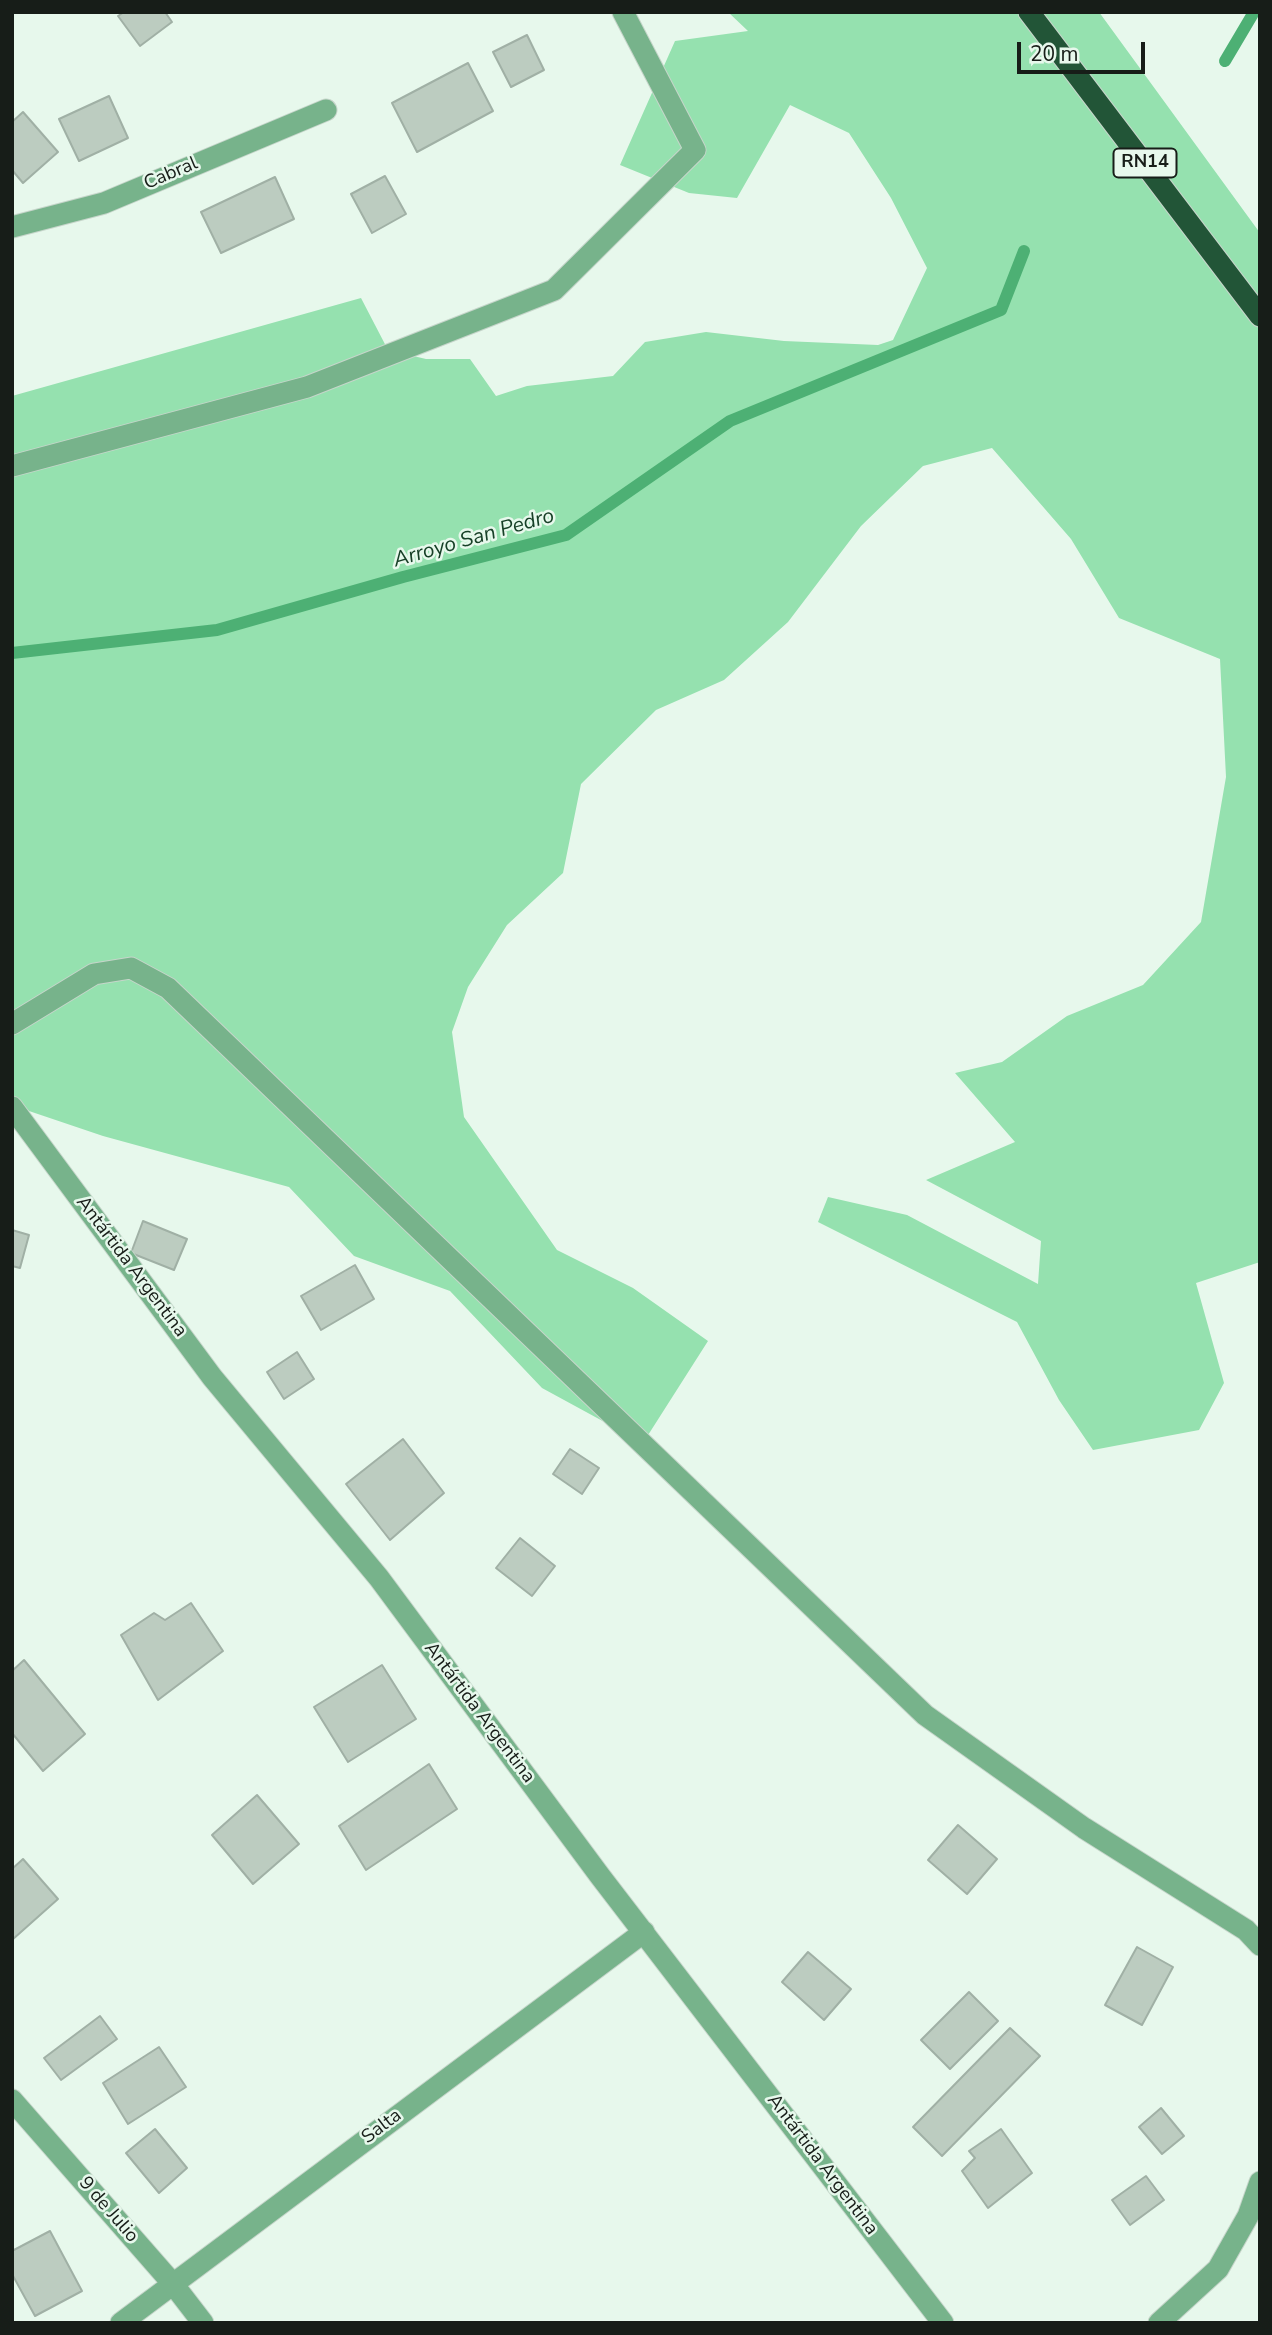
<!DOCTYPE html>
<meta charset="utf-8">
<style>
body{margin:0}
#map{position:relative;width:1272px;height:2335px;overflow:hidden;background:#e7f8ec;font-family:"Nunito Sans",sans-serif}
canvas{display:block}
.frame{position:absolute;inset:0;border:14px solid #171d18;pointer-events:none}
.scale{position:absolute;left:1017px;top:42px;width:128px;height:32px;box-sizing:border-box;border:4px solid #171d18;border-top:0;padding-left:9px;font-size:21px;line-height:24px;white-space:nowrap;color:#171d18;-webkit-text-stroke:5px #e7f8ec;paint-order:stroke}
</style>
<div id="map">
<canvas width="1272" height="2335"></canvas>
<div class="frame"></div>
<div class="scale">20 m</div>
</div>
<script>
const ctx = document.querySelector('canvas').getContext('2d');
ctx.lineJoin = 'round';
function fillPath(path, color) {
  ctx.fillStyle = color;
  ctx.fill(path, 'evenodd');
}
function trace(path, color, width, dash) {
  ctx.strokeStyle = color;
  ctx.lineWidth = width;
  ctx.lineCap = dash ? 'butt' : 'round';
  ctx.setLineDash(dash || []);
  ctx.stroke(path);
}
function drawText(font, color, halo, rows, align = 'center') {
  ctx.font = font + ' "Nunito Sans",sans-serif';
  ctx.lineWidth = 5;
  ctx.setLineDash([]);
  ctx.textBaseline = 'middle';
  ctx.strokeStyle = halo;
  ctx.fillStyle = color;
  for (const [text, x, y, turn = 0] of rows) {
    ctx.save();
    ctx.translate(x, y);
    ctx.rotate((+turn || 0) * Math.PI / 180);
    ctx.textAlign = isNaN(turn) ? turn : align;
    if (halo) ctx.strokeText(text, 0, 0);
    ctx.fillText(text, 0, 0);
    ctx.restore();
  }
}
fillPath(new Path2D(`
 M 728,12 L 1099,12 L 1260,233 L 1260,1262 L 1196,1283 L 1224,1383 L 1199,1430 L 1093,1450 L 1059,1400 L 1017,1322 L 818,1222 L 828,1197 L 907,1215 L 1038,1284 L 1041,1241 L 926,1180 L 1015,1142 L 955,1073 L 1002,1062 L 1067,1016 L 1143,985 L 1201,922 L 1226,777 L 1220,659 L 1119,618 L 1071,539 L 992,448 L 923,466 L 861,526 L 788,622 L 724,680 L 656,710 L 581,784 L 563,873 L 507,925 L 468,987 L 452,1032 L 464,1117 L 557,1250 L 633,1288 L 708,1341 L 643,1443 L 542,1388 L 450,1291 L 354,1256 L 289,1187 L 103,1136 L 29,1111 L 12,1094 L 12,396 L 361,298 L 388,350 L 426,359 L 470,359 L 496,396 L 527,386 L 613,376 L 645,342 L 706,332 L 784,341 L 878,345 L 893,340 L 927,268 L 891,198 L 849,133 L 790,105 L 737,198 L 689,193 L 620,165 L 675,41 L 748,31 Z`), '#95e1af');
trace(new Path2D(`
 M 1225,61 L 1254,12
 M 12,653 L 217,630 L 403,577 L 566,535 L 730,421 L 1001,310 L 1024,251`), '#4db074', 12);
const building = new Path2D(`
 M 124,12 L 165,12 L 172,22 L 140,46 L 118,16 Z
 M 527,35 L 544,70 L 511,87 L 493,52 Z
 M 468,63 L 493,111 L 417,152 L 392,103 Z
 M 109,96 L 128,138 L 79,161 L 59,119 Z
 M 23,112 L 58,152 L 23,183 L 12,170 L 12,122 Z
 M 385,176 L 406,214 L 372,233 L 351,194 Z
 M 275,177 L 294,219 L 221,253 L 201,212 Z
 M 143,1221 L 187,1239 L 174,1270 L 131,1253 Z
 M 12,1230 L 29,1235 L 20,1268 L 12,1266 Z
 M 355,1265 L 374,1299 L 321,1330 L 301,1296 Z
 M 297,1352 L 314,1379 L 284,1399 L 267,1372 Z
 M 403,1439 L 444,1493 L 390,1540 L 346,1484 Z
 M 570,1449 L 599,1468 L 582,1494 L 553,1474 Z
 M 520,1538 L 555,1566 L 532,1596 L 496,1568 Z
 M 191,1603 L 223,1651 L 158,1700 L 121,1635 L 154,1613 L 165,1620 Z
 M 24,1660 L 85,1734 L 43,1771 L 12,1733 L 12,1671 Z
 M 382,1665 L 416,1719 L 348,1762 L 314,1707 Z
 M 429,1764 L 457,1809 L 366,1870 L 339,1826 Z
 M 257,1795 L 299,1844 L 253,1884 L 212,1835 Z
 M 958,1825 L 997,1859 L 967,1894 L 928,1860 Z
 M 23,1859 L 58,1899 L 12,1940 L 12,1869 Z
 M 1137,1947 L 1173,1967 L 1142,2025 L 1105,2005 Z
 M 808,1952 L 851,1989 L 824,2020 L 782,1982 Z
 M 969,1992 L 998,2021 L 950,2069 L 921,2040 Z
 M 100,2016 L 117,2039 L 61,2080 L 44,2058 Z
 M 1010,2028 L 1040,2056 L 942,2156 L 913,2127 Z
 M 159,2047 L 186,2087 L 128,2124 L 103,2083 Z
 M 1161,2108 L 1184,2136 L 1162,2154 L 1139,2127 Z
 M 155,2129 L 187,2168 L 159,2193 L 126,2153 Z
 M 1001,2129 L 1032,2173 L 988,2208 L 962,2171 L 975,2158 L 969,2151 Z
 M 1146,2176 L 1164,2200 L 1130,2225 L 1112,2200 Z
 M 50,2231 L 82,2291 L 35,2316 L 12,2274 L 12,2251 Z`);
fillPath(building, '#bcccc0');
trace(building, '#a0b0a5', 2);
const street = new Path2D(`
 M 12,227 L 104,203 L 326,110
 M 12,466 L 307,387 L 554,290 L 695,150 L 623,12
 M 12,1024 L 94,974 L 131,968 L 168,988 L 925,1715 L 1084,1828 L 1246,1930 L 1260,1945
 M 12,1107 L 212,1377 L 379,1578 L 600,1876 L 943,2323
 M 12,2100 L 173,2284 L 203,2323
 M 121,2323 L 644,1932
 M 1159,2323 L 1218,2269 L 1248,2216 L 1260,2182`);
const highway = new Path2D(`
 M 1029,12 L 1260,316`);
trace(street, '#c6d5ca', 23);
trace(highway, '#c6d5ca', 23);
trace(street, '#77b38b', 21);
trace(highway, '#225537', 21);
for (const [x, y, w] of [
 [1145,163,63]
]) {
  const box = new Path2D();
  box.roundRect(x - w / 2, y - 14.5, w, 29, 5);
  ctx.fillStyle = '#e7f8ec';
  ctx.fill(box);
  trace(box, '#171d18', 2);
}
drawText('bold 18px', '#171d18', null, [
 ["RN14",1145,163]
]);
drawText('19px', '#171d18', '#e7f8ec', [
 ["Cabral",171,174,-23],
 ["Antártida Argentina",131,1267,53],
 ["Antártida Argentina",479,1713,53],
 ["Salta",382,2127,-37],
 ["Antártida Argentina",822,2165,53],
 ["9 de Julio",108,2210,49]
]);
drawText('italic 21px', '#174027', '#e7f8ec', [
 ["Arroyo San Pedro",474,539,-16]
]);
</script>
